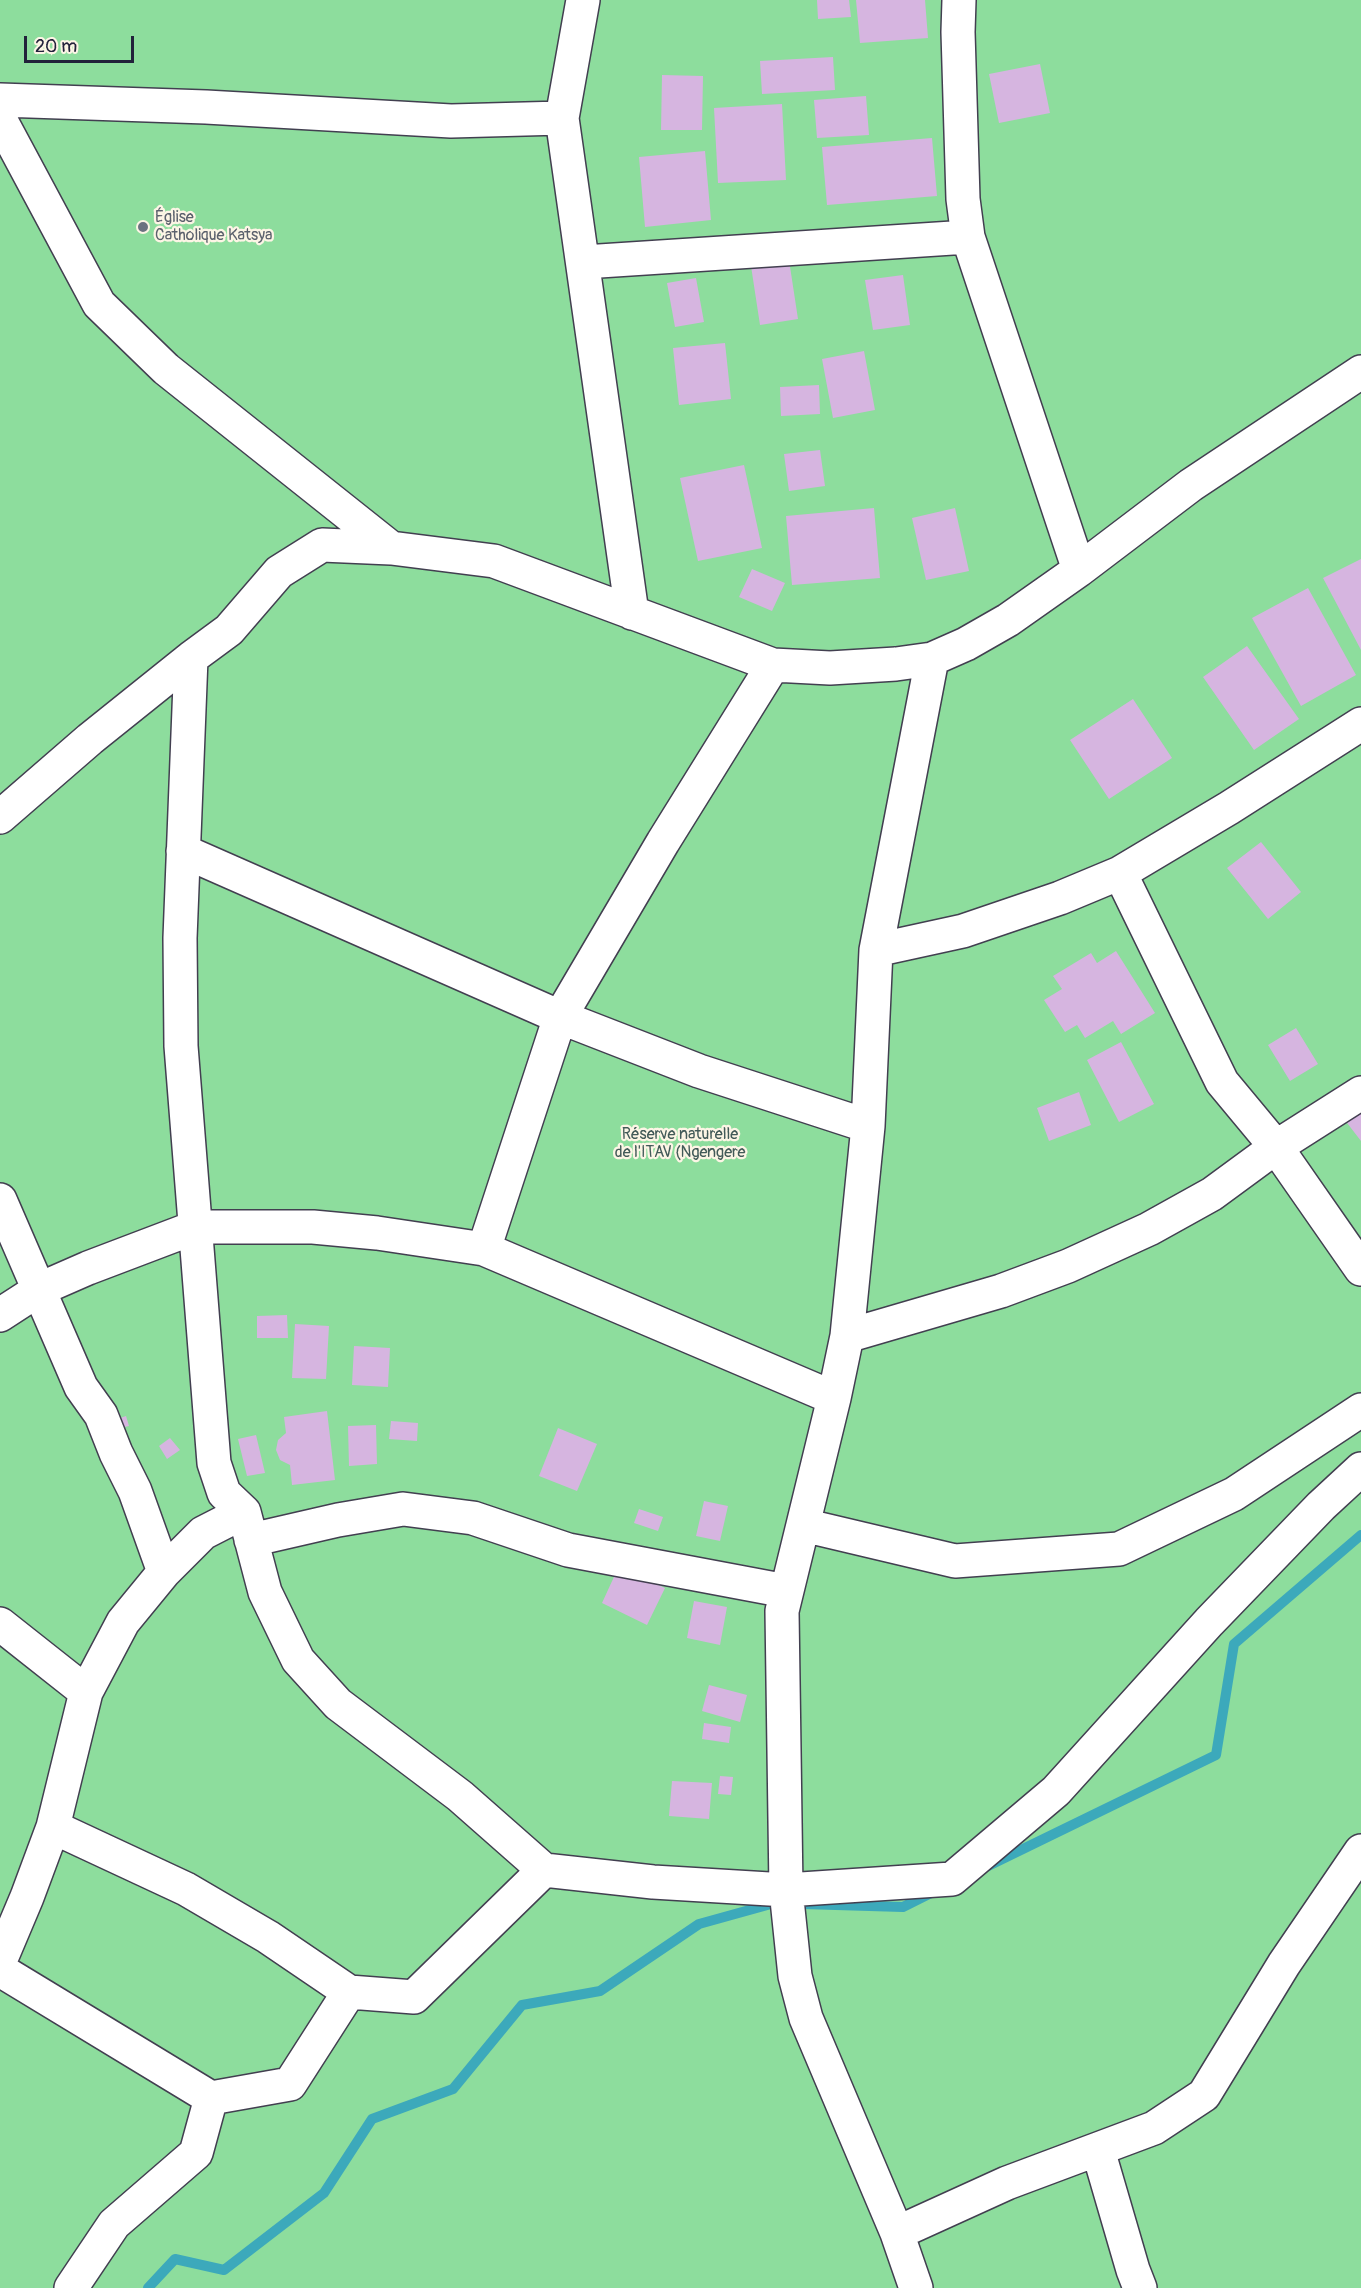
<!DOCTYPE html>
<meta charset="utf-8">
<style>
body{margin:0}
#map{position:relative;width:1361px;height:2288px;overflow:hidden;background:#f6e4c9;font-family:Pangolin,sans-serif}
canvas{display:block}
.scale{position:absolute;left:24px;top:36px;width:110px;height:27px;box-sizing:border-box;border:3px solid #22223b;border-top:0;padding-left:8px;font-size:18px;line-height:21px;white-space:nowrap;color:#22223b;-webkit-text-stroke:4px #fcf5e5;paint-order:stroke}
</style>
<div id="map">
<canvas width="1361" height="2288"></canvas>
<div class="scale">20 m</div>
</div>
<script>
const ctx = document.querySelector('canvas').getContext('2d');
ctx.lineJoin = 'round';
function fillPath(path, color) {
  ctx.fillStyle = color;
  ctx.fill(path, 'evenodd');
}
function trace(path, color, width, dash) {
  ctx.strokeStyle = color;
  ctx.lineWidth = width;
  ctx.lineCap = dash ? 'butt' : 'round';
  ctx.setLineDash(dash || []);
  ctx.stroke(path);
}
function drawText(font, color, halo, rows, align = 'center') {
  ctx.font = font + ' Pangolin,sans-serif';
  ctx.lineWidth = 4.5;
  ctx.setLineDash([]);
  ctx.textBaseline = 'middle';
  ctx.strokeStyle = halo;
  ctx.fillStyle = color;
  for (const [text, x, y, turn = 0] of rows) {
    ctx.save();
    ctx.translate(x, y);
    ctx.rotate((+turn || 0) * Math.PI / 180);
    ctx.textAlign = isNaN(turn) ? turn : align;
    if (halo) ctx.strokeText(text, 0, 0);
    ctx.fillText(text, 0, 0);
    ctx.restore();
  }
}
fillPath(new Path2D(`
 M 0,0 L 1361,0 L 1361,2288 L 0,2288 Z`), '#8ddd9d');
trace(new Path2D(`
 M 988,1866 L 1216,1755 L 1234,1644 L 1361,1535
 M 802,1904 L 903,1907 L 933,1892
 M 148,2288 L 175,2259 L 224,2270 L 324,2193 L 372,2119 L 453,2089 L 522,2005 L 600,1991 L 699,1924 L 771,1904 L 781,1904`), '#3ca9bb', 10);
fillPath(new Path2D(`
 M 817,0 L 849,0 L 851,17 L 818,19 Z
 M 856,0 L 925,0 L 928,38 L 860,43 Z
 M 833,57 L 835,90 L 762,94 L 760,61 Z
 M 1040,64 L 1050,113 L 999,123 L 989,74 Z
 M 662,75 L 703,76 L 702,130 L 661,130 Z
 M 866,96 L 869,135 L 817,138 L 814,100 Z
 M 782,104 L 786,180 L 718,183 L 714,108 Z
 M 932,138 L 937,196 L 827,205 L 822,147 Z
 M 705,151 L 711,220 L 645,227 L 639,157 Z
 M 789,260 L 798,319 L 760,325 L 751,266 Z
 M 903,275 L 910,325 L 873,330 L 865,280 Z
 M 696,278 L 704,322 L 675,327 L 667,283 Z
 M 725,343 L 731,399 L 679,405 L 673,348 Z
 M 864,351 L 875,410 L 833,418 L 822,359 Z
 M 819,385 L 820,414 L 781,416 L 780,387 Z
 M 820,450 L 825,486 L 789,491 L 784,454 Z
 M 744,465 L 762,548 L 698,561 L 680,478 Z
 M 874,508 L 880,578 L 792,585 L 786,516 Z
 M 955,508 L 969,571 L 926,580 L 912,518 Z
 M 1361,559 L 1361,650 L 1323,578 Z
 M 752,569 L 785,583 L 772,611 L 739,597 Z
 M 1308,588 L 1356,675 L 1301,706 L 1252,618 Z
 M 1247,646 L 1299,719 L 1254,750 L 1203,677 Z
 M 1133,699 L 1172,758 L 1109,799 L 1070,740 Z
 M 1261,842 L 1301,892 L 1268,919 L 1227,868 Z
 M 1116,951 L 1155,1013 L 1121,1034 L 1113,1021 L 1085,1038 L 1077,1025 L 1065,1032 L 1044,1000 L 1062,989 L 1053,976 L 1091,953 L 1097,963 Z
 M 1296,1028 L 1318,1064 L 1290,1081 L 1268,1045 Z
 M 1121,1042 L 1154,1104 L 1119,1122 L 1087,1060 Z
 M 1079,1092 L 1091,1125 L 1049,1141 L 1037,1108 Z
 M 1361,1107 L 1361,1141 L 1344,1119 Z
 M 287,1315 L 288,1338 L 257,1338 L 257,1316 Z
 M 295,1324 L 329,1326 L 326,1379 L 292,1378 Z
 M 354,1346 L 390,1348 L 388,1387 L 352,1385 Z
 M 327,1411 L 335,1480 L 292,1485 L 290,1465 L 280,1460 L 276,1450 L 278,1440 L 286,1433 L 284,1417 Z
 M 126,1416 L 129,1426 L 120,1428 L 117,1419 Z
 M 391,1421 L 418,1423 L 417,1441 L 389,1439 Z
 M 376,1425 L 377,1464 L 349,1466 L 348,1426 Z
 M 558,1428 L 597,1444 L 577,1491 L 539,1476 Z
 M 256,1435 L 265,1473 L 247,1476 L 238,1439 Z
 M 170,1438 L 180,1450 L 167,1459 L 159,1446 Z
 M 704,1501 L 728,1506 L 720,1541 L 696,1536 Z
 M 639,1509 L 663,1517 L 658,1531 L 634,1523 Z
 M 619,1566 L 665,1588 L 647,1625 L 602,1603 Z
 M 694,1601 L 727,1607 L 720,1645 L 687,1638 Z
 M 709,1685 L 747,1695 L 740,1722 L 702,1711 Z
 M 704,1723 L 731,1727 L 729,1743 L 702,1739 Z
 M 720,1776 L 733,1777 L 731,1795 L 718,1794 Z
 M 672,1781 L 712,1783 L 709,1819 L 669,1816 Z`), '#d6b5e0');
const minor = new Path2D(`
 M 959,0 L 958,32 L 963,199 L 968,237 L 1079,570
 M 0,100 L 206,107 L 451,121 L 562,118 L 632,613
 M 562,118 L 583,0
 M 0,119 L 99,304 L 166,369 L 391,548
 M 584,262 L 968,237
 M 191,658 L 180,938 L 181,1046 L 214,1463 L 224,1493 L 244,1512 L 265,1592 L 298,1660 L 338,1704 L 460,1796 L 544,1870 L 653,1882 L 786,1890 L 952,1879 L 1056,1791 L 1209,1622 L 1321,1506 L 1361,1469
 M 0,817 L 90,739 L 191,658 L 229,630 L 279,572 L 322,545 L 391,548 L 494,561 L 773,665 L 830,668 L 896,664 L 932,659 L 966,644 L 1008,620 L 1079,570 L 1191,485 L 1361,372
 M 183,851 L 560,1017 L 699,1071 L 868,1126
 M 1120,873 L 1222,1082 L 1276,1147 L 1361,1269
 M 876,950 L 963,931 L 1060,898 L 1120,873 L 1229,808 L 1361,724
 M 0,1200 L 81,1387 L 101,1415 L 116,1453 L 135,1491 L 164,1572
 M 484,1249 L 560,1017 L 663,842 L 773,665
 M 0,1315 L 40,1289 L 88,1268 L 196,1227 L 313,1227 L 377,1233 L 484,1249 L 834,1398
 M 847,1336 L 1001,1291 L 1068,1266 L 1149,1229 L 1212,1194 L 1276,1147 L 1361,1093
 M 803,1525 L 955,1561 L 1119,1549 L 1234,1494 L 1361,1410
 M 251,1540 L 338,1520 L 403,1509 L 473,1518 L 568,1550 L 786,1591
 M 0,1624 L 86,1692
 M 53,1827 L 186,1889 L 268,1937 L 349,1992 L 414,1997 L 544,1870
 M 0,1961 L 27,1897 L 53,1827 L 86,1692 L 123,1622 L 164,1572 L 203,1533 L 244,1512
 M 0,1970 L 211,2098 L 290,2084 L 349,1992
 M 1098,2150 L 1133,2270 L 1140,2288
 M 897,2233 L 1007,2183 L 1154,2128 L 1204,2095 L 1284,1964 L 1361,1851
 M 71,2288 L 114,2224 L 196,2153 L 211,2098
 M 916,2288 L 897,2233 L 806,2018 L 795,1976 L 786,1890 L 782,1611 L 834,1398 L 847,1336 L 868,1126 L 876,950 L 932,659`);
trace(minor, '#423f50', 36);
trace(minor, '#fff', 33);
for (const [x, y, r, color] of [
 [143,227,6,"#6b7280"]
]) {
  const dot = new Path2D();
  dot.arc(x, y, r, 0, 2 * Math.PI);
  ctx.fillStyle = color;
  ctx.fill(dot);
  trace(dot, '#fcf5e5', 2);
}
drawText('16px', '#5b616d', '#fcf5e5', [
 ["Église",155,218],
 ["Catholique Katsya",155,236]
], 'left');
drawText('16px', '#425a58', '#fcf5e5', [
 ["Réserve naturelle",680,1135],
 ["de l'ITAV (Ngengere",680,1153]
]);
</script>
